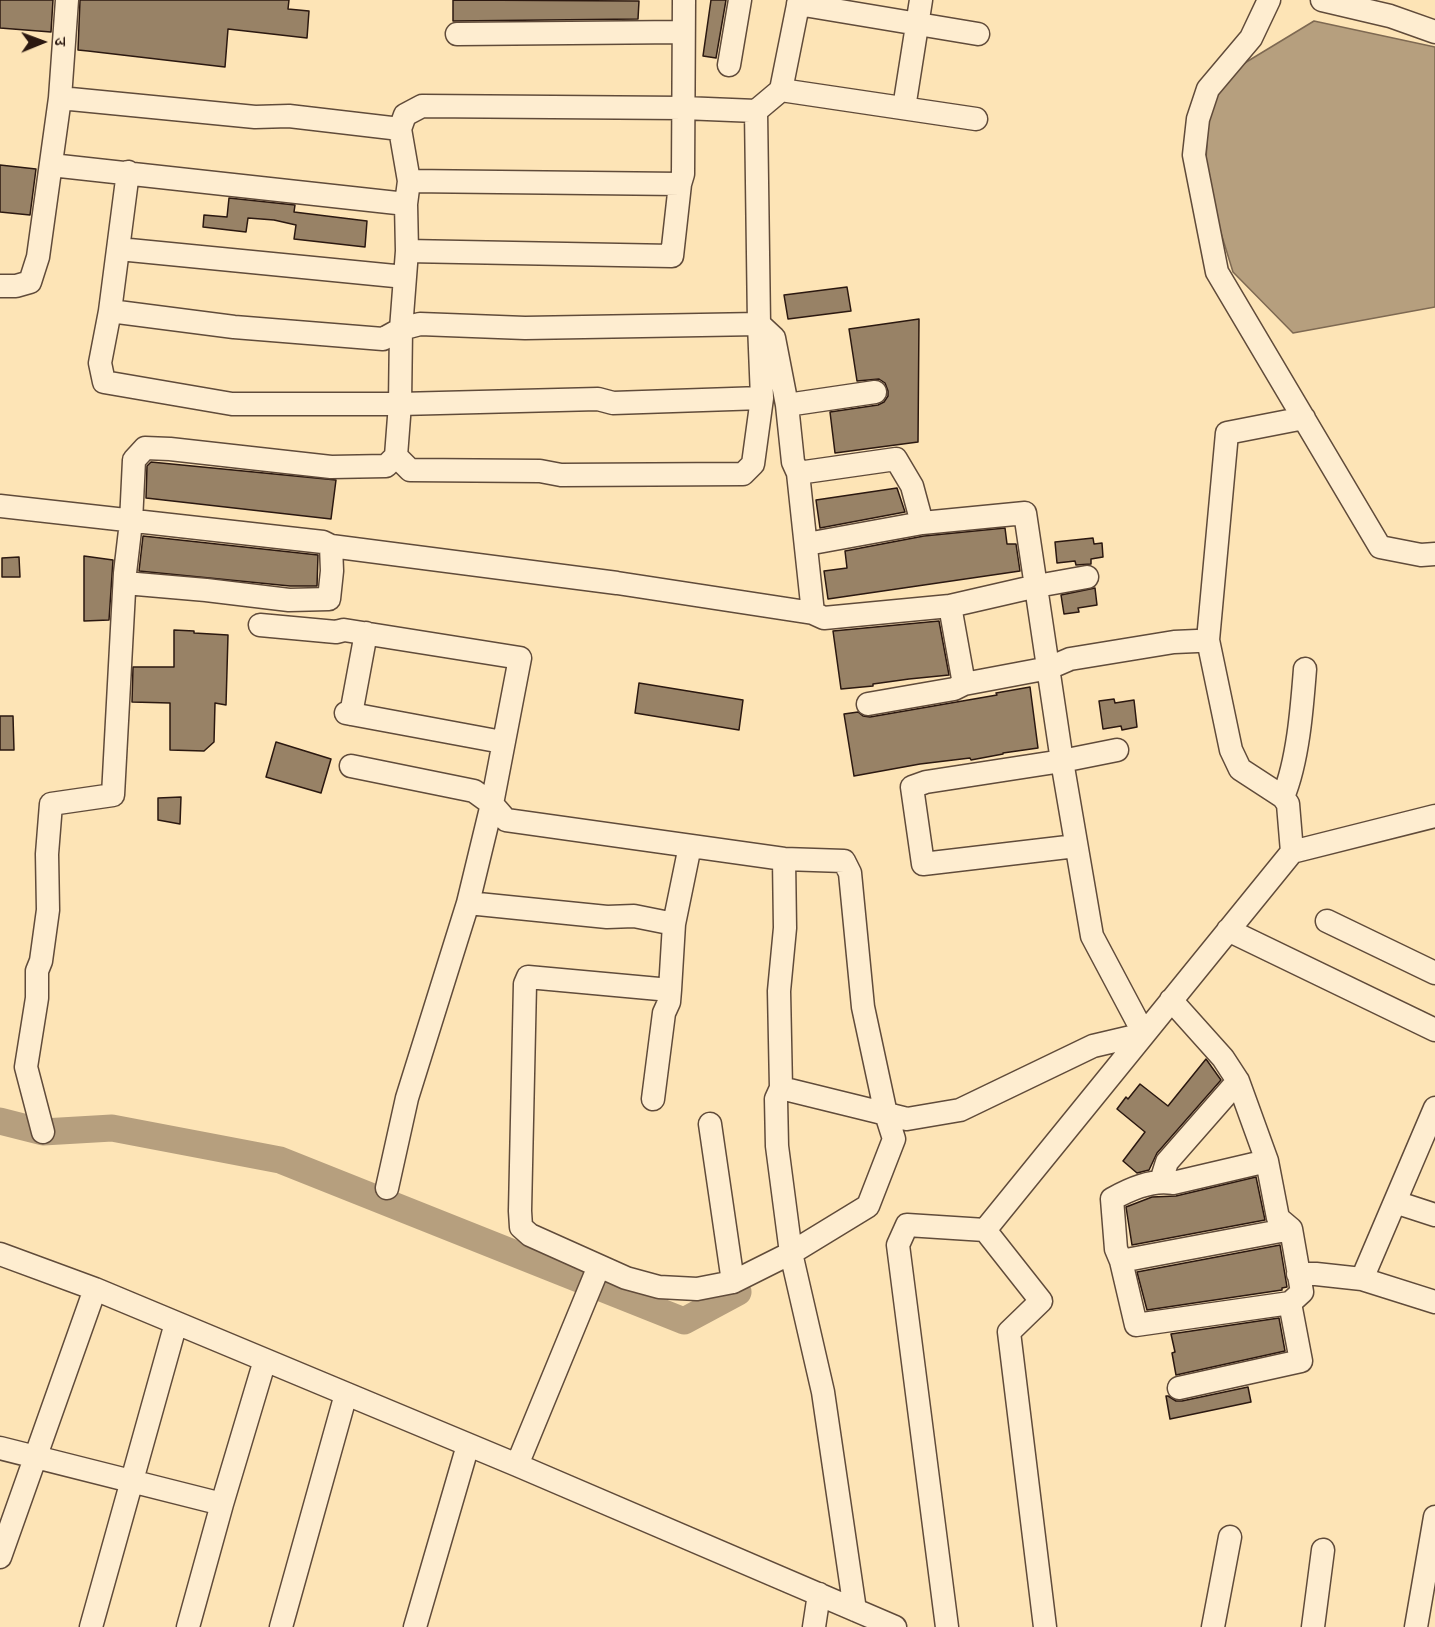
<!DOCTYPE html>
<meta charset="utf-8">
<style>
body{margin:0}
#map{position:relative;width:1435px;height:1627px;overflow:hidden;background:#fde4b6;font-family:"EB Garamond","Noto Serif Devanagari",serif}
canvas{display:block}
.north{position:absolute;left:12px;top:12px;width:60px;height:60px;-webkit-text-stroke:4px #feedd0;paint-order:stroke;rotate:89deg;font-size:16px;font-weight:700;line-height:24px;text-align:center;color:#2b1810}
.north::after{content:'';display:block;margin:auto;width:21px;height:27px;background:#2b1810;clip-path:polygon(50% 0,100% 100%,50% 72%,0 100%)}
</style>
<div id="map">
<canvas width="1435" height="1627"></canvas>
<div class="north">उ</div>
</div>
<script>
const ctx = document.querySelector('canvas').getContext('2d');
ctx.lineJoin = 'round';
function fillPath(path, color) {
  ctx.fillStyle = color;
  ctx.fill(path, 'evenodd');
}
function trace(path, color, width, dash) {
  ctx.strokeStyle = color;
  ctx.lineWidth = width;
  ctx.lineCap = dash ? 'butt' : 'round';
  ctx.setLineDash(dash || []);
  ctx.stroke(path);
}
const water = new Path2D(`
 M 1314,21 L 1435,47 L 1435,307 L 1293,333 L 1233,272 L 1205,181 L 1210,84 Z`);
fillPath(water, '#b69f7e');
trace(water, '#7e6952', 1.5);
trace(new Path2D(`
 M 0,1121 L 43,1132 L 112,1128 L 280,1160 L 684,1321 L 738,1292`), '#b69f7e', 27);
const building = new Path2D(`
 M 0,0 L 53,0 L 51,32 L 0,28 Z
 M 80,0 L 289,0 L 288,9 L 309,11 L 307,38 L 228,29 L 225,67 L 88,51 L 78,50 Z
 M 453,0 L 639,1 L 638,19 L 453,21 Z
 M 711,0 L 726,0 L 716,58 L 703,56 Z
 M 0,165 L 36,169 L 30,215 L 0,212 Z
 M 229,198 L 295,205 L 294,212 L 367,221 L 365,247 L 294,239 L 296,225 L 274,220 L 248,218 L 246,232 L 203,227 L 204,215 L 227,217 Z
 M 847,287 L 851,311 L 788,319 L 784,295 Z
 M 919,319 L 918,442 L 835,453 L 830,412 L 878,405 L 884,402 L 888,396 L 888,391 L 885,383 L 879,379 L 857,381 L 849,329 Z
 M 151,462 L 336,480 L 331,519 L 146,498 L 147,466 Z
 M 897,488 L 905,512 L 820,528 L 816,500 Z
 M 1005,528 L 1007,544 L 1016,544 L 1020,571 L 828,599 L 824,571 L 847,568 L 845,551 L 924,536 Z
 M 143,536 L 318,555 L 317,586 L 290,586 L 139,571 Z
 M 1093,538 L 1094,544 L 1102,543 L 1103,557 L 1091,559 L 1091,564 L 1076,565 L 1075,561 L 1057,563 L 1055,542 Z
 M 84,556 L 113,560 L 109,620 L 84,621 Z
 M 19,557 L 20,577 L 2,577 L 2,558 Z
 M 1095,588 L 1097,605 L 1078,608 L 1079,612 L 1064,614 L 1061,595 Z
 M 939,621 L 949,675 L 909,679 L 873,684 L 873,686 L 841,689 L 833,631 Z
 M 174,630 L 194,631 L 194,633 L 228,635 L 226,705 L 215,703 L 214,742 L 204,751 L 170,750 L 170,703 L 132,702 L 133,667 L 174,667 Z
 M 639,683 L 743,700 L 739,730 L 635,713 Z
 M 1030,687 L 1038,748 L 1003,753 L 1003,754 L 971,760 L 970,758 L 920,764 L 854,776 L 844,714 L 858,712 L 863,716 L 870,717 L 997,695 L 996,693 Z
 M 1114,699 L 1115,703 L 1134,700 L 1137,727 L 1122,730 L 1121,726 L 1103,729 L 1099,701 Z
 M 0,716 L 13,716 L 14,750 L 0,750 Z
 M 276,742 L 331,759 L 321,793 L 266,777 Z
 M 181,797 L 180,824 L 158,820 L 158,798 Z
 M 1206,1059 L 1221,1080 L 1157,1153 L 1149,1170 L 1137,1173 L 1123,1161 L 1145,1132 L 1117,1109 L 1126,1097 L 1128,1099 L 1140,1084 L 1168,1106 Z
 M 1256,1177 L 1265,1220 L 1132,1245 L 1126,1207 L 1152,1197 L 1176,1196 Z
 M 1280,1245 L 1287,1287 L 1282,1288 L 1282,1290 L 1147,1310 L 1137,1272 Z
 M 1279,1318 L 1285,1351 L 1176,1375 L 1172,1353 L 1175,1352 L 1171,1334 Z
 M 1248,1387 L 1251,1402 L 1170,1419 L 1166,1396 L 1168,1396 L 1176,1401 L 1182,1401 Z`);
fillPath(building, '#988266');
trace(building, '#2b1810', 1.5);
const minor = new Path2D(`
 M 1269,0 L 1251,38 L 1208,89 L 1198,119 L 1194,155 L 1217,272 L 1380,547 L 1421,555 L 1435,554
 M 1322,0 L 1390,16 L 1435,32
 M 798,4 L 978,34
 M 457,34 L 683,32
 M 729,65 L 740,0
 M 781,90 L 976,119
 M 60,98 L 255,117 L 289,116 L 400,129
 M 904,108 L 921,0
 M 756,111 L 781,90 L 799,0
 M 51,165 L 406,204
 M 409,181 L 680,184
 M 119,249 L 405,277
 M 407,251 L 672,256 L 680,184 L 683,174 L 684,0
 M 0,286 L 16,286 L 30,282 L 38,257 L 60,98 L 67,0
 M 110,311 L 234,327 L 383,339 L 401,329 L 420,324 L 525,328 L 759,324 L 774,338 L 787,405 L 793,462 L 798,473 L 813,613
 M 787,405 L 875,392
 M 396,456 L 410,470 L 540,471 L 561,475 L 743,474 L 753,464 L 762,398
 M 798,473 L 896,459 L 912,486 L 922,523
 M 0,506 L 323,542 L 331,546 L 617,583 L 813,613 L 824,618 L 950,606 L 1037,586 L 1087,577
 M 125,583 L 206,590 L 289,600 L 329,599 L 332,571 L 331,546
 M 950,606 L 964,684
 M 260,625 L 336,632 L 344,630 L 520,658 L 492,804 L 468,903 L 407,1098 L 387,1188
 M 868,704 L 954,689 L 964,684 L 1049,668 L 1070,659 L 1174,642 L 1197,641
 M 346,713 L 502,742
 M 351,714 L 366,633
 M 351,766 L 474,791 L 492,804 L 506,820 L 784,859 L 844,861 L 850,873 L 863,1007 L 886,1114 L 894,1139 L 868,1206 L 791,1253 L 733,1282 L 697,1289 L 659,1287 L 626,1278 L 530,1235 L 521,1227 L 520,1211 L 525,984 L 528,977 L 670,990 L 669,1002 L 664,1013 L 653,1099
 M 1283,797 C 1298,761 1302,708 1305,669
 M 1076,846 L 923,864 L 912,787 L 926,782 L 1062,761 L 1117,750
 M 1292,852 L 1288,804 L 1283,797 L 1240,769 L 1231,750 L 1208,640 L 1227,433 L 1304,418
 M 784,859 L 785,928 L 779,991 L 781,1088 L 776,1099 L 777,1146 L 791,1253 L 823,1392 L 855,1610
 M 468,903 L 607,917 L 634,916 L 674,924
 M 1327,921 L 1435,973
 M 1228,930 L 1435,1030
 M 670,990 L 674,924 L 690,846
 M 1171,1000 L 1223,1058 L 1238,1081 L 1267,1161 L 1278,1218 L 1291,1229 L 1302,1292 L 1290,1303 L 1301,1361 L 1179,1388
 M 781,1088 L 907,1119 L 960,1110 L 1093,1046 L 1144,1034 L 1092,936 L 1062,761 L 1025,513 L 922,523 L 807,544
 M 1435,1108 L 1362,1279 L 1435,1302
 M 710,1124 L 733,1282
 M 43,1132 L 26,1067 L 37,998 L 37,971 L 41,961 L 48,910 L 47,854 L 51,804 L 113,795 L 125,573 L 131,522 L 134,460 L 145,448 L 170,449 L 331,467 L 386,466 L 396,456 L 400,404 L 401,329 L 407,251 L 406,204 L 409,181 L 400,129 L 405,115 L 422,106 L 683,108 L 756,111 L 759,324 L 762,398 L 613,403 L 598,399 L 400,404 L 232,404 L 104,382 L 100,363 L 110,311 L 128,172
 M 1267,1161 L 1173,1183 C 1152,1179 1130,1189 1112,1199 L 1116,1249 L 1121,1261 L 1136,1325 L 1290,1303
 M 1161,1181 L 1167,1162 L 1238,1081
 M 1395,1202 L 1435,1215
 M 0,1254 L 95,1289 L 517,1465 L 895,1627
 M 1121,1261 L 1291,1229
 M 1298,1274 L 1316,1274 L 1362,1279
 M 0,1448 L 222,1504
 M 517,1465 L 599,1266
 M 0,1557 L 95,1289
 M 91,1627 L 176,1323
 M 188,1627 L 222,1504 L 265,1360
 M 281,1627 L 346,1394
 M 415,1627 L 468,1445
 M 814,1627 L 819,1594
 M 947,1627 L 898,1245 L 907,1225 L 985,1230
 M 1045,1627 L 1009,1332 L 1041,1301 L 985,1230 L 1292,852 L 1435,816
 M 1213,1627 L 1230,1537
 M 1313,1627 L 1323,1550
 M 1416,1627 L 1435,1517`);
trace(minor, '#604b3a', 25);
trace(minor, '#feedd0', 22);
</script>
